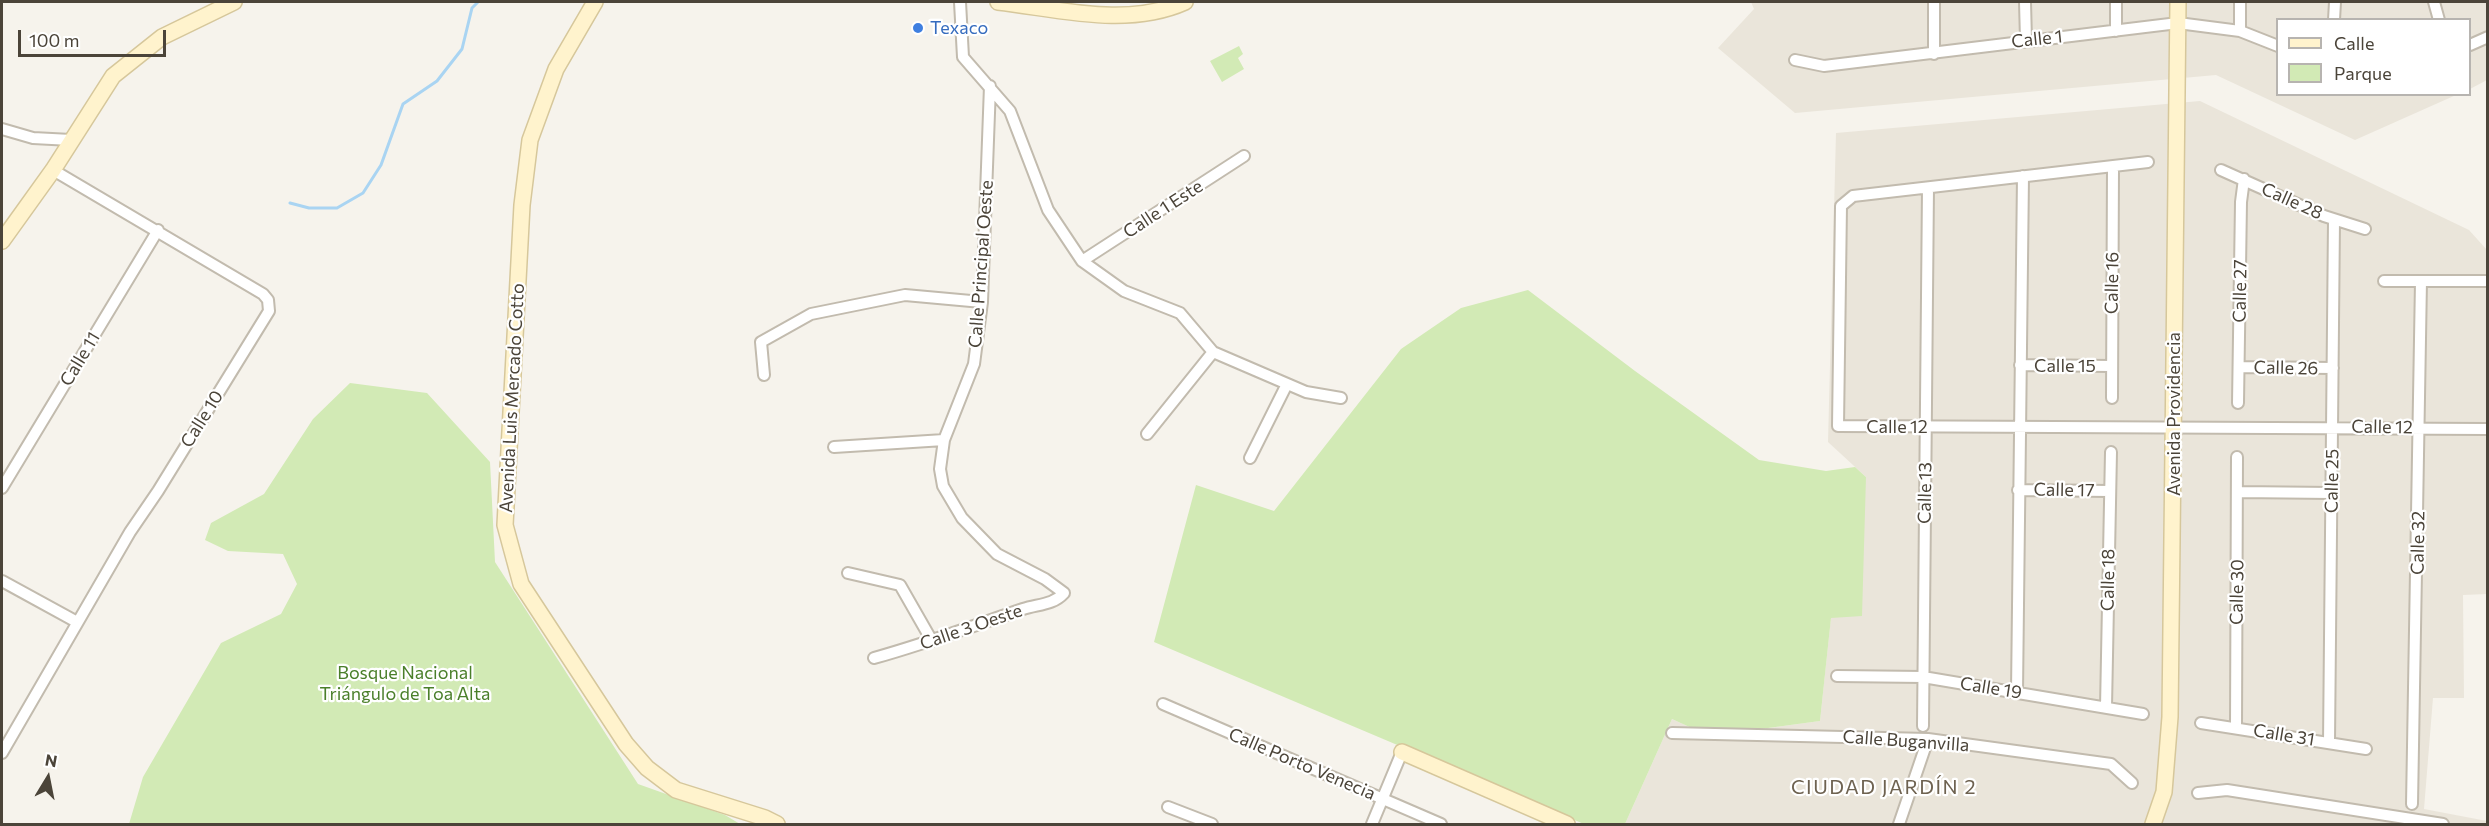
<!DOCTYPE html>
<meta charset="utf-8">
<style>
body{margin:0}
#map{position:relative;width:2489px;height:826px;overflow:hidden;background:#f6f3ec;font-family:Commissioner,sans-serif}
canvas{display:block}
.frame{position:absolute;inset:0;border:3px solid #4b4439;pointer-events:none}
.legend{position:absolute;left:2276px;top:18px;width:195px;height:78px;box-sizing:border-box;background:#fff;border:2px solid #b7b4b0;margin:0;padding:8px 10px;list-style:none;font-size:18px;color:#4b4439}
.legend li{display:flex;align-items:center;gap:12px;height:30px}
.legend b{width:30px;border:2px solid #b7b4b0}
.north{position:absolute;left:18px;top:748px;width:60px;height:60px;-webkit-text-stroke:4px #fff;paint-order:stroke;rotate:10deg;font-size:16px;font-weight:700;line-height:24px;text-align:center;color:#4b4439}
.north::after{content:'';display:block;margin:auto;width:21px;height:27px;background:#4b4439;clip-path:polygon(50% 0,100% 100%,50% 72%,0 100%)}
.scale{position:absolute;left:18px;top:30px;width:148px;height:27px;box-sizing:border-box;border:3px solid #4b4439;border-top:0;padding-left:8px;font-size:18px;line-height:21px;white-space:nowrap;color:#4b4439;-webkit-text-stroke:4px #fff;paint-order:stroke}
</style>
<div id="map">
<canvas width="2489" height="826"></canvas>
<div class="frame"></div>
<ul class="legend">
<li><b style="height:8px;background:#fff3cd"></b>Calle</li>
<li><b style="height:16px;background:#d2eab5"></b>Parque</li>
</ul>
<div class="north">N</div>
<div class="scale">100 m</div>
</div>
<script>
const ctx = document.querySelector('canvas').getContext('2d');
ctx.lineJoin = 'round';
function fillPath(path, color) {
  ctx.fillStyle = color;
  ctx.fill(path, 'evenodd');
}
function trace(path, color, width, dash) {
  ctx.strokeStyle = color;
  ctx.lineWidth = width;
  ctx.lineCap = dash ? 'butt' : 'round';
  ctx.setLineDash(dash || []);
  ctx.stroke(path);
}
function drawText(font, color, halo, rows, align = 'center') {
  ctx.font = font + ' Commissioner,sans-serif';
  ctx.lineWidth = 4.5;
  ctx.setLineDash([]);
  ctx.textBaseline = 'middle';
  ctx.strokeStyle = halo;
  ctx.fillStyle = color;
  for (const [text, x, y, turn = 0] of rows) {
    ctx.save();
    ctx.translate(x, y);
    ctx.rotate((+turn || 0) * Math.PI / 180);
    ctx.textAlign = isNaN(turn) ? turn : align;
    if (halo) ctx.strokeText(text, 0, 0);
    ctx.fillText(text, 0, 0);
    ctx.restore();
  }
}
fillPath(new Path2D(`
 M 1751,2 L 2487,2 L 2487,80 L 2470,89 L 2470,20 L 2278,20 L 2278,94 L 2456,95 L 2355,140 L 2216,75 L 1795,113 L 1718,48 L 1754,9 Z
 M 2200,101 L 2469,230 L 2487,250 L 2487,594 L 2463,595 L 2464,698 L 2433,698 L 2424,809 L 2487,821 L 2487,824 L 1625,824 L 1672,719 L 1709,736 L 1820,721 L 1831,617 L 1866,477 L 1828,442 L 1836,133 Z`), '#eae5da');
fillPath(new Path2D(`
 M 1239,46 L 1243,54 L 1238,58 L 1244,69 L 1222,82 L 1210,61 Z
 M 1528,290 L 1635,371 L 1759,460 L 1826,471 L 1855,467 L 1866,477 L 1862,616 L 1831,618 L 1820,721 L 1709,736 L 1672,719 L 1625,824 L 1584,824 L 1154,642 L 1196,485 L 1274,511 L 1401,349 L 1461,308 Z
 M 350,383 L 427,393 L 490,462 L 495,562 L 638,784 L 725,815 L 740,824 L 129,824 L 143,777 L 221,643 L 281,614 L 297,584 L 283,554 L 228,551 L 205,540 L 211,523 L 264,494 L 313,419 Z`), '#d2eab5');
trace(new Path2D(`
 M 290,203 L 309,208 L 337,208 L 363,193 L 381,165 L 403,104 L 437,81 L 462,49 L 472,8 L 478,2`), '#a9d4f2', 3);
const street = new Path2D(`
 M 960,2 L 963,57 L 1010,111 L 1048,210 L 1082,261 L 1124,291 L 1180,313 L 1213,352 L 1306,392 L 1341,398
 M 2025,2 L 2026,40
 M 2240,2 L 2240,31
 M 2434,2 L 2439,20
 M 2334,20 L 2335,2
 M 2116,31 L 2116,2
 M 2470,45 L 2488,37
 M 1934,54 L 1934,2
 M 1795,60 L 1824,66 L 2178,23 L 2240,31 L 2278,46
 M 2,129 L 33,138 L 71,140
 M 2148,162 L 1853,196 L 1841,206 L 1838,426 L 2488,429
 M 2221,170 L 2324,216 L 2365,229
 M 1082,261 L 1244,156
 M 2384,281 L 2488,281
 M 2020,365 L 2111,366
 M 2239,367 L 2333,368
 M 764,375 L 761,342 L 811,314 L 905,295 L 982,302
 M 2112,398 L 2113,167
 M 2238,403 L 2241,202 L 2244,179
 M 1147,434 L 1213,352
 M 834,447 L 944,440
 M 1250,458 L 1287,384
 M 2,488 L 158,230
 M 2018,490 L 2110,491
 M 2238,492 L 2332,493
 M 848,573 L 900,585 L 932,641
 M 2,581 L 77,622
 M 874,658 C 925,644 973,626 1023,609 C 1039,604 1053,605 1064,593 L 1045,579 L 997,554 L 962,518 L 943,486 L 940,469 L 944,440 L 974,364 L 982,302 L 990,86
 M 1837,676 L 1923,677 L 2143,714
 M 2017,692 L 2023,176
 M 1163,704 L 1441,824
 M 2106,707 L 2111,452
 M 2201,723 L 2366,749
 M 1923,726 L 1928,188
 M 2236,727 L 2237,457
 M 1672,733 L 1928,739 L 2111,764 L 2132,783
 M 2329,742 L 2334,220
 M 2,753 L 130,532 L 158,491 L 269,311 L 268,300 L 263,294 L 53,170
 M 2198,793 L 2227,790 L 2443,824
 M 2412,804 L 2421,281
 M 1168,807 L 1212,824
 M 1372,824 L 1402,752
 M 1899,824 L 1928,739`);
const secondary = new Path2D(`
 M 595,2 L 556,69 L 530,140 L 522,205 L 505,525 L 521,584 L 626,744 L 647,768 L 676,790 L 765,818 L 777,824
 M 998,2 C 1059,9 1127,28 1185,2
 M 2,241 L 53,170 L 113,76 L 162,37 L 234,2
 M 1402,752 L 1567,824
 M 2153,824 L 2164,792 L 2170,717 L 2178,2`);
trace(street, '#c2bbae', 14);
trace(secondary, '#d6c79b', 18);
trace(street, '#fff', 10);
trace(secondary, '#fff3cd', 15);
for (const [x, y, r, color] of [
 [918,28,6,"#3f7fe0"]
]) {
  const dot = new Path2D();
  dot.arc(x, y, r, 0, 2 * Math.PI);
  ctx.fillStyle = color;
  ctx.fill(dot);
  trace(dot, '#fff', 2);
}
drawText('18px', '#366cbe', '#fff', [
 ["Texaco",930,28]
], 'left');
drawText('18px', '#4b4439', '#fff', [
 ["Calle 1",2037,39,-6],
 ["Calle 28",2292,201,24],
 ["Calle 1 Este",1163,209,-33],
 ["Calle Principal Oeste",981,264,-86],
 ["Calle 16",2112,283,-89],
 ["Calle 27",2240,291,-89],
 ["Calle 11",80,359,-59],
 ["Calle 15",2065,366],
 ["Calle 26",2286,368,1],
 ["Avenida Luis Mercado Cotto",512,398,-87],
 ["Avenida Providencia",2174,414,-90],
 ["Calle 10",202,419,-58],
 ["Calle 12",1897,427],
 ["Calle 12",2382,427,1],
 ["Calle 25",2332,481,-89],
 ["Calle 17",2064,490,1],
 ["Calle 13",1925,493,-89],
 ["Calle 32",2418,543,-89],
 ["Calle 18",2108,580,-89],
 ["Calle 30",2237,592,-89],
 ["Calle 3 Oeste",971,627,-19],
 ["Calle 19",1991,688,9],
 ["Calle 31",2284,735,9],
 ["Calle Buganvilla",1906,741,4],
 ["Calle Porto Venecia",1302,764,23]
]);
drawText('18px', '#4a7f2a', '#fff', [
 ["Bosque Nacional",405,673],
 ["Triángulo de Toa Alta",405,694]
]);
ctx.letterSpacing = '1.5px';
drawText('20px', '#6e6250', '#fff', [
 ["CIUDAD JARDÍN 2",1884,787]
]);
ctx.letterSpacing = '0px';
</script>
